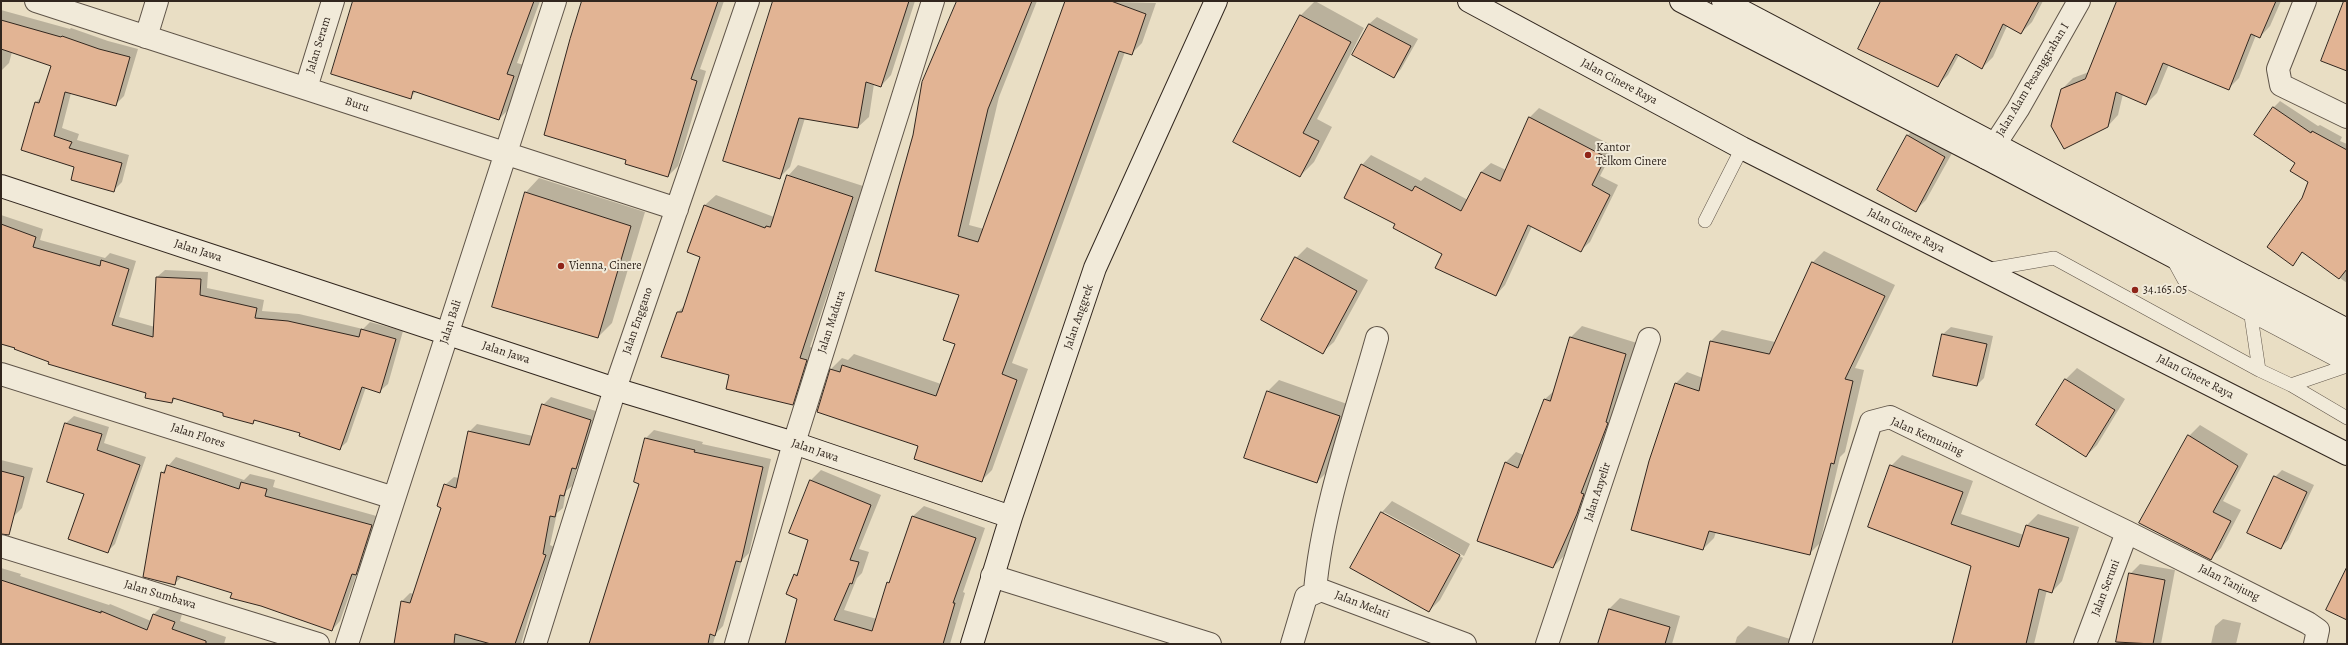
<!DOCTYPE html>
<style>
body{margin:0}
#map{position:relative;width:2348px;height:645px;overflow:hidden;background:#e9dec4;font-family:Alegreya,serif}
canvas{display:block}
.frame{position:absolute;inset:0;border:2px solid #31261e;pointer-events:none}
</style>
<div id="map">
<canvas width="2348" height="645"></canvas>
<div class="frame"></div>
</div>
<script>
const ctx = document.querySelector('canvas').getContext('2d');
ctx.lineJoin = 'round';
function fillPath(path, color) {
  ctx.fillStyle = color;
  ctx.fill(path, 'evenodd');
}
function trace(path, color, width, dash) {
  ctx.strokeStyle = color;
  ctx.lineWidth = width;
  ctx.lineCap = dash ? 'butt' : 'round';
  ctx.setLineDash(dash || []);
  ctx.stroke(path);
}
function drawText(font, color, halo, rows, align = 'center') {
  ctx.font = font + ' Alegreya,serif';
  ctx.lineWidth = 4;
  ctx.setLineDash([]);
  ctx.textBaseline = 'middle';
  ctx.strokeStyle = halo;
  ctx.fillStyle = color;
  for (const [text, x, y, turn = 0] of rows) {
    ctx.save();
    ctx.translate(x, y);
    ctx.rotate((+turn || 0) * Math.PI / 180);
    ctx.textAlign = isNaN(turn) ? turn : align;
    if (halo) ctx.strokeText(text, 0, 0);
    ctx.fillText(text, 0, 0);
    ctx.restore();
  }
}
fillPath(new Path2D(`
 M 355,1 L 540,1 L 517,63 L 524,65 L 510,108 L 499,119 L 417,91 L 410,97 Z
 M 585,1 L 724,1 L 700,69 L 706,71 L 678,166 L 668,176 L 628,159 Z
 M 774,1 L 915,1 L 891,75 L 881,86 L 874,84 L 869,117 L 858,127 L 805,118 L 790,167 L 779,178 Z
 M 958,1 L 1037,1 L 999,97 L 969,225 L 984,229 L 1066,1 L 1156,3 L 1142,43 L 1131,54 L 1125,52 L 1012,363 L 1028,369 L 992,470 L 981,481 L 920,445 L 818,411 L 831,369 L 842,358 L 848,360 L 854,354 L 941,384 L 956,343 L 961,294 L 876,270 Z
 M 1315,1 L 1364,28 L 1317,119 L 1332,127 L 1314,162 L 1300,176 L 1234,141 L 1301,15 Z
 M 1882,1 L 2043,1 L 2032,22 L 2021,33 L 2007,26 L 1993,57 L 1982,68 L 1959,55 L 1948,75 L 1937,86 Z
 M 2117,1 L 2281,1 L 2270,26 L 2260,37 L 2256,35 L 2239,78 L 2228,89 L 2169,64 L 2157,93 L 2146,104 L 2123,94 L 2118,115 L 2108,126 L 2062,89 L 2073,78 L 2089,72 Z
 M 1,10 L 70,29 L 71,28 L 108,41 L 138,49 L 124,96 L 116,104 L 71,93 L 62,128 L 79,134 L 77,140 L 129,155 L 122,182 L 113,191 L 75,167 L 22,149 L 36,102 L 42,96 L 53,66 L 12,52 L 9,63 L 1,71 Z
 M 1377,17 L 1418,39 L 1401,69 L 1394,77 L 1369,24 Z
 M 2280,101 L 2318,126 L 2320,125 L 2342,137 L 2340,141 L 2347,144 L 2347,283 L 2303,252 L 2293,264 L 2303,199 L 2309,181 L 2296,162 L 2273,108 Z
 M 1539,108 L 1615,147 L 1600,176 L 1618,185 L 1590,242 L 1580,251 L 1532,226 L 1505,285 L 1496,295 L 1443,254 L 1396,224 L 1345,198 L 1362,165 L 1371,155 L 1421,181 L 1425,177 L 1468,200 L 1481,172 L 1491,163 L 1506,170 L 1530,117 Z
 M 1918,125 L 1956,146 L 1926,200 L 1915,211 L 1907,136 Z
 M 798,165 L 863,186 L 810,347 L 817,349 L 803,394 L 792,404 L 731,375 L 678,312 L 686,304 L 701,256 L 688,251 L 705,205 L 716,195 L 774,217 L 788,176 Z
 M 539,178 L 645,212 L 612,323 L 598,337 L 526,192 Z
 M 1,215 L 43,229 L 40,240 L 105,258 L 110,253 L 136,261 L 119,317 L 155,327 L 157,277 L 165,270 L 208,272 L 207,288 L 264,300 L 262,311 L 299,314 L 363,329 L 370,322 L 403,331 L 388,384 L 380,391 L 366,387 L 347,442 L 339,449 L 301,433 L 256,419 L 253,423 L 176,398 L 172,402 L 1,344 Z
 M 1307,247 L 1368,280 L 1334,342 L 1323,352 L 1296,258 Z
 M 1824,251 L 1895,285 L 1855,368 L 1864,370 L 1845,452 L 1840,457 L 1820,543 L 1809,554 L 1716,532 L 1714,538 L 1703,549 L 1676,383 L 1687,372 L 1703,378 L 1711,341 L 1722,330 L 1775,342 L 1813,262 Z
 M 1582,326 L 1637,343 L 1588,502 L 1564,556 L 1553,567 L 1505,463 L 1516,452 L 1524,455 L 1545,399 L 1555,390 L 1571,337 Z
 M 1951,327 L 1993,336 L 1984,378 L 1977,385 L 1943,334 Z
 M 2077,368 L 2125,399 L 2097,445 L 2086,456 L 2066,379 Z
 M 1279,380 L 1350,405 L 1328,471 L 1317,482 L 1268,391 Z
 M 551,397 L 599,412 L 584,460 L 578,465 L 572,486 L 566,491 L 563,508 L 557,513 L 550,545 L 554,547 L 531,609 L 521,644 L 395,644 L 402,601 L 410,593 L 414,594 L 442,507 L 445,485 L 454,477 L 459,478 L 469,432 L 477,424 L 533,436 L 543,405 Z
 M 74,416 L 109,427 L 104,443 L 146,457 L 115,544 L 108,551 L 86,493 L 48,482 L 66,423 Z
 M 2200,425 L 2248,454 L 2223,501 L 2241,510 L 2221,548 L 2210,559 L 2140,523 L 2189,436 Z
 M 654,430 L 703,442 L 702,444 L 771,459 L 749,553 L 742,560 L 723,626 L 716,633 L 713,644 L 594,644 L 640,483 L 635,481 L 646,438 Z
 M 1902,455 L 1973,481 L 1961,514 L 2024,535 L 2027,525 L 2038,514 L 2079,527 L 2062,581 L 2052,592 L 2047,590 L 2034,644 L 1952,644 L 1972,565 L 1891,466 Z
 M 176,457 L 244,480 L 250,474 L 275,480 L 273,487 L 380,517 L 364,565 L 357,573 L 340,621 L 332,630 L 285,542 L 182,577 L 175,583 L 162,473 Z
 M 1,460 L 33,468 L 22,508 L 13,517 L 1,514 Z
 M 821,470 L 881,495 L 859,549 L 869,552 L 862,573 L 857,578 L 844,610 L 877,619 L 913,516 L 924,506 L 985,528 L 963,592 L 965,593 L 950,644 L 786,644 L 798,599 L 795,575 L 800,570 L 809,539 L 810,481 Z
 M 2282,470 L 2314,485 L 2288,540 L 2281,548 L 2275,477 Z
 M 1392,501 L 1470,544 L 1464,556 L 1384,512 L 1384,515 L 1463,558 L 1440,600 L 1429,611 L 1382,512 Z
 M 2140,564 L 2175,570 L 2161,644 L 2117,644 L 2130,574 Z
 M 1,568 L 21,574 L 20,576 L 109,605 L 110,604 L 151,621 L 154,614 L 162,606 L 182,614 L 180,621 L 226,637 L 224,644 L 1,644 Z
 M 1620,598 L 1680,616 L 1672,644 L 1599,644 L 1609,609 Z
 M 2223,619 L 2241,623 L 2236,644 L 2211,644 L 2215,626 Z
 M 1748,626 L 1800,642 L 1800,644 L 1735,644 L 1737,637 Z`), '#0003');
const building = new Path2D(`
 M 353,1 L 534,1 L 507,74 L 514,76 L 499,120 L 413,91 L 411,99 L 331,74 Z
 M 582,1 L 718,1 L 691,79 L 697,81 L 668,177 L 625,164 L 626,160 L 544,135 L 570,39 Z
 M 773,1 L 909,1 L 881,87 L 866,82 L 858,128 L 799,118 L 780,179 L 723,161 Z
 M 957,1 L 1032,1 L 988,109 L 958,236 L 978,242 L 1065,1 L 1111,1 L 1146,14 L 1132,55 L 1119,51 L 1002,374 L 1017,380 L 982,482 L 914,459 L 918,446 L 817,412 L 830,369 L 840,372 L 842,365 L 936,396 L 955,344 L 943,340 L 959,295 L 875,271 L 913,135 L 922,82 Z
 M 1881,1 L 2039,1 L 2021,34 L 2003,24 L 1982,69 L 1956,54 L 1938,87 L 1858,49 Z
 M 2117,1 L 2276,1 L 2260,38 L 2251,34 L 2229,90 L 2163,63 L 2146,105 L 2116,92 L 2108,127 L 2064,149 L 2051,126 L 2061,89 L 2085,79 Z
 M 2344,1 L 2347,1 L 2347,71 L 2321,61 Z
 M 1300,15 L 1351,42 L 1303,133 L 1319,141 L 1300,177 L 1233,142 Z
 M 1,20 L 61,37 L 62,36 L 99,49 L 130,57 L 116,106 L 65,92 L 54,136 L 72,142 L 69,148 L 122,163 L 114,192 L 71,180 L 74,167 L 21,150 L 35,102 L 39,103 L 51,66 L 1,49 Z
 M 1369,24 L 1411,46 L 1394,78 L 1352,55 Z
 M 2273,107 L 2311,133 L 2312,131 L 2347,150 L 2347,269 L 2339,279 L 2302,252 L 2293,266 L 2267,247 L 2302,198 L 2308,182 L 2290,171 L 2295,163 L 2254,135 Z
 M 1529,117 L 1606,157 L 1592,185 L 1610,195 L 1581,252 L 1528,225 L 1496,296 L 1435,268 L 1442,254 L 1393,228 L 1395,224 L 1344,198 L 1361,164 L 1412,191 L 1415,186 L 1461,211 L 1481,172 L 1500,181 Z
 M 1907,135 L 1945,157 L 1916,212 L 1877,190 Z
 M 787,175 L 853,197 L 800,358 L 807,360 L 793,405 L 726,389 L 729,375 L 661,357 L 677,312 L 682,312 L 700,257 L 687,252 L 704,205 L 765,228 L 766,226 L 770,227 Z
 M 525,192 L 631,226 L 598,338 L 492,307 Z
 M 1,224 L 36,237 L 33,247 L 100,266 L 101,260 L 129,269 L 112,325 L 153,337 L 156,277 L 201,279 L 200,295 L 257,308 L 255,318 L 288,321 L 359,337 L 361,329 L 396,339 L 380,393 L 362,387 L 340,450 L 299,436 L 300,433 L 254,420 L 253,424 L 223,416 L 223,413 L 173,398 L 172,403 L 145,398 L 146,393 L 48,364 L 49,362 L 14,349 L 15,348 L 1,344 Z
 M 1295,257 L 1357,291 L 1323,354 L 1261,320 Z
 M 1812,262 L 1885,296 L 1845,379 L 1853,381 L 1834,464 L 1831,463 L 1810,555 L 1709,531 L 1703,550 L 1631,530 L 1649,461 L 1675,383 L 1699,391 L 1710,341 L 1769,354 Z
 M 1942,334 L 1987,344 L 1977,386 L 1933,376 Z
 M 1570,337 L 1626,354 L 1606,422 L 1608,423 L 1581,493 L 1584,494 L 1577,514 L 1553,568 L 1477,541 L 1505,462 L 1518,468 L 1544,399 L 1550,401 Z
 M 2065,379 L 2115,410 L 2086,457 L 2036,425 Z
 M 1267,391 L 1340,416 L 1317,483 L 1244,458 Z
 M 542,404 L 591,420 L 576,469 L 572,468 L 564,496 L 560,495 L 555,517 L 550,516 L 543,554 L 546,555 L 515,644 L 491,644 L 455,634 L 454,644 L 394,644 L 401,601 L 410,603 L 441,508 L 437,506 L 444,484 L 456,488 L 468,431 L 529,445 Z
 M 65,423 L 102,434 L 97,450 L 140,465 L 108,553 L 68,539 L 84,494 L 47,482 Z
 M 2188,435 L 2238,466 L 2213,512 L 2231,521 L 2211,560 L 2139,523 Z
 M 645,438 L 695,450 L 694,452 L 763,467 L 741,562 L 736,561 L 715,636 L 710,634 L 708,644 L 589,644 L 639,484 L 634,482 Z
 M 167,465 L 239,489 L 241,482 L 267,489 L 265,496 L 372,525 L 356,575 L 352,574 L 332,631 L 261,606 L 230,598 L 232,593 L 177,576 L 175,585 L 143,577 L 161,472 L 164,473 Z
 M 1890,465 L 1963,492 L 1951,524 L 2019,547 L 2026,525 L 2069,538 L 2052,593 L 2039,589 L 2026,644 L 1952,644 L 1971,566 L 1868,527 Z
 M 1,471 L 24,477 L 9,535 L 1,534 Z
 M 2274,476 L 2307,492 L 2281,549 L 2247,533 Z
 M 810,480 L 871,505 L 850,560 L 859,562 L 852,584 L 850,583 L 834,620 L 872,631 L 887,582 L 889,583 L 912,516 L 976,538 L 953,603 L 955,603 L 943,644 L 785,644 L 797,599 L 786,594 L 794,574 L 797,576 L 808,540 L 789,533 Z
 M 1381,512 L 1460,555 L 1429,612 L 1350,568 Z
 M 2347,567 L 2347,620 L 2326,610 Z
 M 2129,573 L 2165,580 L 2153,644 L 2116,642 Z
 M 1,580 L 101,613 L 101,611 L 147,630 L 153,614 L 175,622 L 172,629 L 206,641 L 206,644 L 1,644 Z
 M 1609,609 L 1670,627 L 1665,644 L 1598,644 Z`);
fillPath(building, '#e2b494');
trace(building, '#31261e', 1);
const lane = new Path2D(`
 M 1705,221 L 1742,148
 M 2172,258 L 2184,280 L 2347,366
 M 1985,270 L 2054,258 L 2259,370
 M 2251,316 L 2259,370 L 2291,385 L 2347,366
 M 2291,385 L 2347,418`);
const street = new Path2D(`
 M 36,1 L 677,209
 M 2305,1 L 2278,69 L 2281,85 L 2347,117
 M 146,37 L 157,1
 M 306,88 L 333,1
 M 1986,158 L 2018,109 L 2079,1
 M 1,374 L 394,498
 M 1,546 L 318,644
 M 992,576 L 1210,644
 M 1315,591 C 1322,509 1355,417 1377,338
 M 347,644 L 555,1
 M 535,644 L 615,389 L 748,1
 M 736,644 L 794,443 L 933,1
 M 1292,644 L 1306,597 L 1321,590 L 1465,644
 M 1547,644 L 1649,339
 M 1800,644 L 1871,422 L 1890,417 L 2127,532 L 2308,623 L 2318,630 L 2315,644
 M 2085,644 L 2127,532`);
const secondary = new Path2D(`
 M 1469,1 L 1742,148 L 2347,454
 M 1681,1 L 1986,158 L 2347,348
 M 1723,1 L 2347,330
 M 1,186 L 615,389 L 794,443 L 1011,517
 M 972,644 L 1011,517 L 1095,268 L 1216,1`);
trace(lane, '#5f5448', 14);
trace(street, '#5f5448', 24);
trace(secondary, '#31261e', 24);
trace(lane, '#f1ead9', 13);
trace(street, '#f1ead9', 22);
trace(secondary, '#f1ead9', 22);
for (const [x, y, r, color] of [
 [1588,155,4,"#8f2418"],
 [561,266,4,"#8f2418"],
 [2135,290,4,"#8f2418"]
]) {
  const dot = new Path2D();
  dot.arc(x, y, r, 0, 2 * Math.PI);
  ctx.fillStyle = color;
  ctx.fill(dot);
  trace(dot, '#f1ead9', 1.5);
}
drawText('12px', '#31261e', '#f1ead9', [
 ["Jalan Seram",319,45,-73],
 ["Jalan Alam Pesanggrahan I",2033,80,-59],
 ["Jalan Cinere Raya",1619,82,28],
 ["Buru",357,105,18],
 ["Jalan Cinere Raya",1906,231,27],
 ["Jalan Jawa",198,251,18],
 ["Jalan Anggrek",1079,317,-71],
 ["Jalan Enggano",638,321,-71],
 ["Jalan Bali",451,322,-72],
 ["Jalan Madura",832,322,-72],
 ["Jalan Jawa",506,353,18],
 ["Jalan Cinere Raya",2195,377,27],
 ["Jalan Flores",198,436,18],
 ["Jalan Kemuning",1927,437,24],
 ["Jalan Jawa",815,451,19],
 ["Jalan Anyelir",1598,492,-72],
 ["Jalan Tanjung",2229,583,27],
 ["Jalan Seruni",2106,588,-69],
 ["Jalan Sumbawa",160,595,17],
 ["Jalan Melati",1362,605,21]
]);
drawText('12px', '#31261e', '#f1ead9', [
 ["Kantor",1596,148],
 ["Telkom Cinere",1596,162],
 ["Vienna, Cinere",569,266],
 ["34.165.05",2143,290]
], 'left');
</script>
